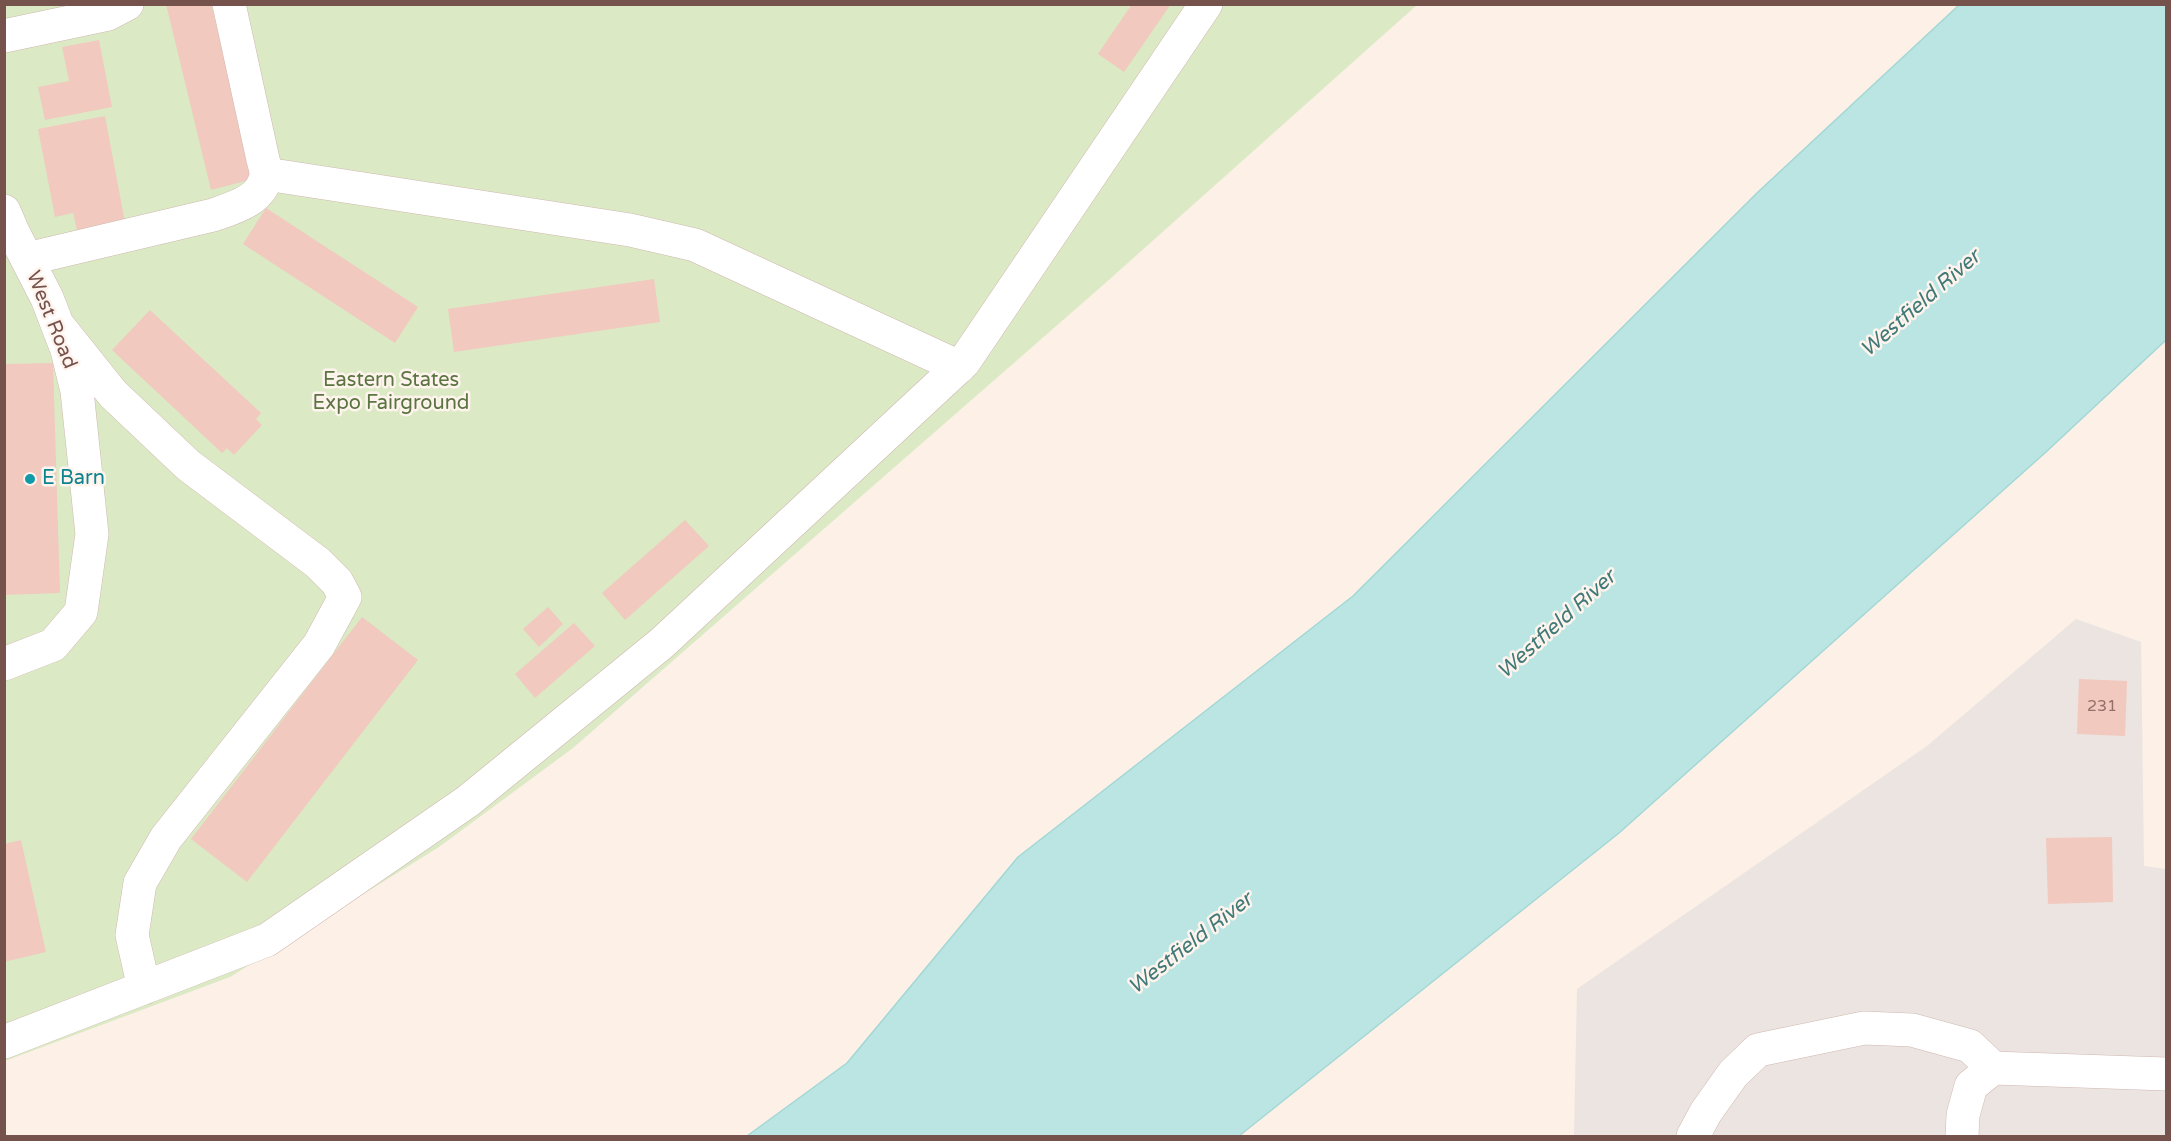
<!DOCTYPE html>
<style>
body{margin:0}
#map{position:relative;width:2171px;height:1141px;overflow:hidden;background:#fcf0e7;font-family:"Varela Round",sans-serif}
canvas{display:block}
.frame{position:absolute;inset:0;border:6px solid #75524c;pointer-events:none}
</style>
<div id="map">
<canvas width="2171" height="1141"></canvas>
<div class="frame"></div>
</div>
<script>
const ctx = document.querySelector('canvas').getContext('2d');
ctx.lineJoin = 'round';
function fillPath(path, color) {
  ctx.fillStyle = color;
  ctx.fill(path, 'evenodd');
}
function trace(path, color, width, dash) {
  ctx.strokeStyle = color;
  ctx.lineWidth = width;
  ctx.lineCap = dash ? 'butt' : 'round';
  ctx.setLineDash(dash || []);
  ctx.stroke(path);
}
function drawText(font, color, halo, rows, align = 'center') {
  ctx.font = font + ' "Varela Round",sans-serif';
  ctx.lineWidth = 5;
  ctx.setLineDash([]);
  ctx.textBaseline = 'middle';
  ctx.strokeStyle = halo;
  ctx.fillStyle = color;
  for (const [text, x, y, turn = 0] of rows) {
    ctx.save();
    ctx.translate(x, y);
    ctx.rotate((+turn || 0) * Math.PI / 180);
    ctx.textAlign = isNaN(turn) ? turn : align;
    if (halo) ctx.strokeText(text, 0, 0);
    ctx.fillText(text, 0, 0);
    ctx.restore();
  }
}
fillPath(new Path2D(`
 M 2076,619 L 2141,642 L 2144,866 L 2166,869 L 2166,1136 L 1574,1136 L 1577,989 L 1927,746 Z`), '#ece4e0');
fillPath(new Path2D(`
 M 5,5 L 1417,5 L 1102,286 L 573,748 L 439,847 L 230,977 L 5,1061 Z`), '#dbeac5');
const water = new Path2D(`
 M 1959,5 L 2166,5 L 2166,340 L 2046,452 L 1619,833 L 1239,1136 L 747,1136 L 847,1063 L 1018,857 L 1353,596 L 1758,192 Z`);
fillPath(water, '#bbe5e3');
trace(water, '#a2d7d5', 1.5);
fillPath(new Path2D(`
 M 166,4 L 211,4 L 253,179 L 211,190 Z
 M 1132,4 L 1171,4 L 1124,72 L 1098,54 Z
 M 99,40 L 112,107 L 45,120 L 38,87 L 69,81 L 62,47 Z
 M 105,116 L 125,222 L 77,230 L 73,213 L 55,217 L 38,129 Z
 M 266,208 L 418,307 L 395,343 L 243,244 Z
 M 654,279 L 660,322 L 454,352 L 448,309 Z
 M 150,310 L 261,413 L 256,419 L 262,425 L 234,455 L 227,448 L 222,453 L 112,350 Z
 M 53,363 L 60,593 L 4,595 L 4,364 Z
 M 685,520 L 709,546 L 625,620 L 602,593 Z
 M 548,607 L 563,624 L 539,647 L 523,629 Z
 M 362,617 L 418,660 L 247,882 L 191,839 Z
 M 574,623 L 595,646 L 535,698 L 515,674 Z
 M 2079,679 L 2127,681 L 2125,736 L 2077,734 Z
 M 2112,837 L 2113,902 L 2048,904 L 2046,838 Z
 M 21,840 L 46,952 L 4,962 L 4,844 Z`), '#f1c9bf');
const minor = new Path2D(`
 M 4,36 L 108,14 L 127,4
 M 266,174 L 630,230 L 695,245 L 959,367
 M 4,211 L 13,232 L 47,298 L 67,350 L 77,391 L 92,534 L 81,612 L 53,645 L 4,664
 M 27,259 L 213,215 C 233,208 264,200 266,174 C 266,168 263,161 262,155 L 229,4
 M 57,324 L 113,394 L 188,465 L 318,563 L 337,582 L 345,597 L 319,645 L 166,838 L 140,883 L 132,935 L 144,988
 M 4,1042 L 267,940 L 468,801 L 662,643 L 964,362 L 1206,4
 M 1693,1136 L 1706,1112 L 1733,1074 L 1758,1050 L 1864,1028 L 1912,1030 L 1970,1046 L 1993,1068
 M 1962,1136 L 1963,1115 L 1971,1086 L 1993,1068 L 2166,1074`);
trace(minor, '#d0b8b0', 34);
trace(minor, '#fff', 33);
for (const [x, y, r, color] of [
 [30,479,6,"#0f9aa8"]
]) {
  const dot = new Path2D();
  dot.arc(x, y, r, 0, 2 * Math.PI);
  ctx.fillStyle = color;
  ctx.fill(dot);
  trace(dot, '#fff4ed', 2);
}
drawText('16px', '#947069', null, [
 ["231",2102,707]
]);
drawText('20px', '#75524c', '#fff4ed', [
 ["West Road",51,320,68]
]);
drawText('20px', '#5a7541', '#fff4ed', [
 ["Eastern States",391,381],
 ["Expo Fairground",391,404]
]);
drawText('20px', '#0d838f', '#fff4ed', [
 ["E Barn",42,479]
], 'left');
drawText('italic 21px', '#407a78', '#fff4ed', [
 ["Westfield River",1921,304,-41],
 ["Westfield River",1557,625,-42],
 ["Westfield River",1191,944,-38]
]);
</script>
